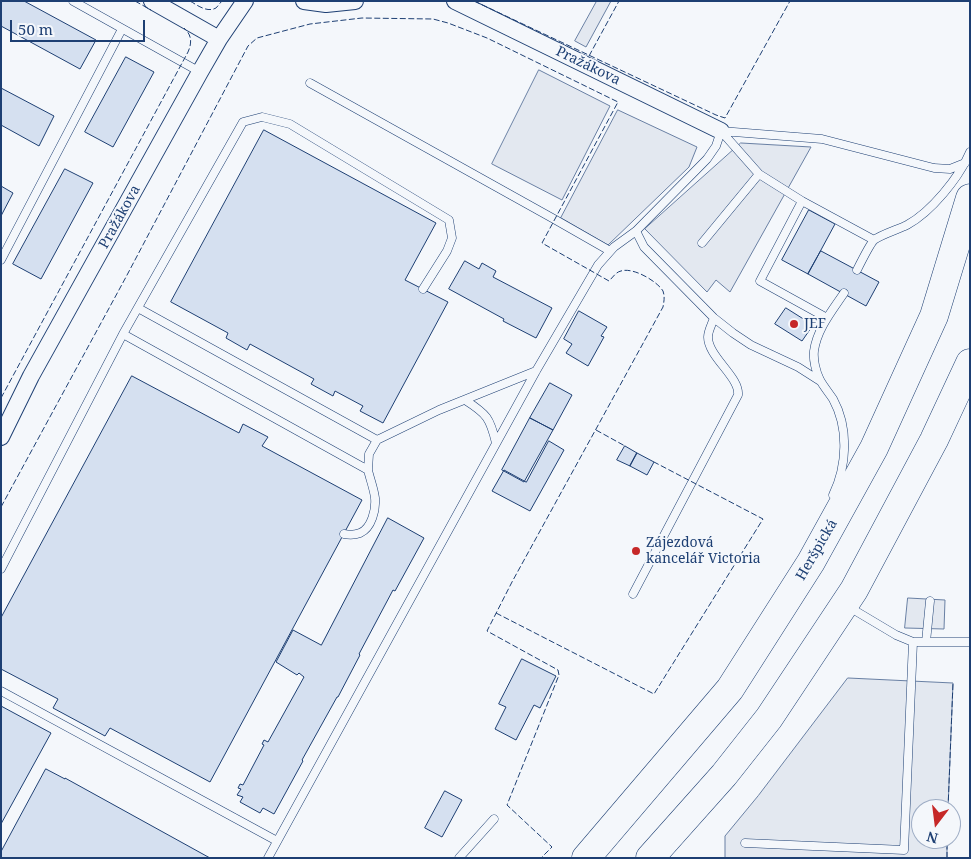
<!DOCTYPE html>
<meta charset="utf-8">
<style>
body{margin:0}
#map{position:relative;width:971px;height:859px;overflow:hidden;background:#f4f7fb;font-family:"Noto Serif",serif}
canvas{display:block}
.frame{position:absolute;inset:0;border:2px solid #1d3f73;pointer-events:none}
.north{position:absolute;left:911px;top:799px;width:50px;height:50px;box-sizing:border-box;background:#f4f7fb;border:1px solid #9eadc5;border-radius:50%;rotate:195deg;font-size:14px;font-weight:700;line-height:20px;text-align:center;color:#1d3f73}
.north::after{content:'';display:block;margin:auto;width:18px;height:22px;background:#c62828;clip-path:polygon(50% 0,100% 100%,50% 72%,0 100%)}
.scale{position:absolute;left:10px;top:20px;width:135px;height:22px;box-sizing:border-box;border:2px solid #1d3f73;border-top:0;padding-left:6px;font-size:15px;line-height:18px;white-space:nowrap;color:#1d3f73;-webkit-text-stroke:4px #f4f7fb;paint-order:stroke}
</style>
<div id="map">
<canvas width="971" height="859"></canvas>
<div class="frame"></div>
<div class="north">N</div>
<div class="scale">50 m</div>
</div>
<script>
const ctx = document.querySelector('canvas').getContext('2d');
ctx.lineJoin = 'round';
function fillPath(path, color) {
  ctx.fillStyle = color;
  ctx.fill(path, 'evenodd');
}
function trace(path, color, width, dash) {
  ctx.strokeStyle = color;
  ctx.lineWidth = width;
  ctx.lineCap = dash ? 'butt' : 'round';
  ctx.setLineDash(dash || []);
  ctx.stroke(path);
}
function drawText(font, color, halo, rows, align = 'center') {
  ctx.font = font + ' "Noto Serif",serif';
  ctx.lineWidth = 4;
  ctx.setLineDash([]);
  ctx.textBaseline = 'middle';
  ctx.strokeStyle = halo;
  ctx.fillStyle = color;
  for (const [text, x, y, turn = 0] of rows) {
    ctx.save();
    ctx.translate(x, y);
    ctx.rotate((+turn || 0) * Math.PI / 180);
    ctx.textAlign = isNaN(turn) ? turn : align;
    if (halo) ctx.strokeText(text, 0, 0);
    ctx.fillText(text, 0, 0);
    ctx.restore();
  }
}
const parking = new Path2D(`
 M 597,1 L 611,1 L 586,47 L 575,41 Z
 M 539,70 L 610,106 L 562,200 L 492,164 Z
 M 618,110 L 697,147 L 689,167 L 608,245 L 561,218 Z
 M 741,143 L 811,147 L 730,292 L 716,280 L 707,292 L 645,229 Z
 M 908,598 L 945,600 L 944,629 L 905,628 Z
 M 848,678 L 953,683 L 948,809 L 921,809 L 921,839 L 947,839 L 947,858 L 725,858 L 725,836 L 758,796 Z`);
fillPath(parking, '#e3e8f0');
trace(parking, '#687fa3', 1);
const building = new Path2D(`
 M 1,1 L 24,1 L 96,40 L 80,69 L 1,26 Z
 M 126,57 L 154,72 L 113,147 L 85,132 Z
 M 1,88 L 54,116 L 39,146 L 1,125 Z
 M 264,130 L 436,223 L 405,280 L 448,302 L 383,423 L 360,411 L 363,406 L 335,391 L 333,396 L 311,384 L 314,379 L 250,344 L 247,350 L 226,338 L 228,333 L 171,302 Z
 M 65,169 L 93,183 L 41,279 L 13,264 Z
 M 1,186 L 13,193 L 1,216 Z
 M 809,210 L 835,224 L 808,274 L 782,260 Z
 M 821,251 L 879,282 L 866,306 L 808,274 Z
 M 465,261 L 479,269 L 482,263 L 496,271 L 493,277 L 552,308 L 536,338 L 503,321 L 504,319 L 449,289 Z
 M 786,308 L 813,325 L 802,341 L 775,324 Z
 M 579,311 L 607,327 L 601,336 L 604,337 L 588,366 L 566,353 L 572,344 L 564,339 Z
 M 132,376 L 239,433 L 243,424 L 268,437 L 262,446 L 362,500 L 210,782 L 110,728 L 105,736 L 53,708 L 58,699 L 1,669 L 1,618 Z
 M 550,383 L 572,395 L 553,430 L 530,418 Z
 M 530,418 L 553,430 L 524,482 L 502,470 Z
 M 549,441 L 564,450 L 530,511 L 492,491 L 504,470 L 526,482 Z
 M 625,446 L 637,453 L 630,466 L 617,460 Z
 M 637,453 L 654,462 L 647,475 L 630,466 Z
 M 388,518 L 424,538 L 395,591 L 393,590 L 359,654 L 360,655 L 338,697 L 337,697 L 302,760 L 303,761 L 274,814 L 263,808 L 260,813 L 240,802 L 243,797 L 237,795 L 241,789 L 238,788 L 240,784 L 243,785 L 264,745 L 262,744 L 264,740 L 268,742 L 304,677 L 299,673 L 297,675 L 276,662 L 293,630 L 321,645 Z
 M 522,659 L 556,676 L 540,708 L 534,705 L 516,740 L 495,729 L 506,707 L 499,704 Z
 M 1,706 L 51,733 L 1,824 Z
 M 46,769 L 65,779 L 65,778 L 210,858 L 1,858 L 1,852 Z
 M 445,791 L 462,800 L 442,837 L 425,828 Z`);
fillPath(building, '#d5e0f0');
trace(building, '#1d3f73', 1);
const service = new Path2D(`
 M 73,1 L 200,72
 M 310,83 L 554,219 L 610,251
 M 721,131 L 822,139 L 934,168 L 950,169 L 965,163
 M 721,131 L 759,174 L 802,201
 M 636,231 L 644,247 L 714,318 L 733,333 L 751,345 L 798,367 L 820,381
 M 702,243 L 759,174
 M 1,260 L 122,29
 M 857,270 C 860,264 871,243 874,240 C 880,235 899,229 907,225 C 931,212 959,178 970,152
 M 138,308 L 377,440 L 439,410 L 536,371
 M 827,318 L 760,281 L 802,201 L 874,240
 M 123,334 L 368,470 C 370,479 374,489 375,498 C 376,509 372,528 360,533 C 355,535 349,535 344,534
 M 465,400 C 487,414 490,418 496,443
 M 368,470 L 369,454 L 377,440
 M 833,495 C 847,466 849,428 833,399 C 829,393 824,387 820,380 C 816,372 813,360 814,351 C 817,329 832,311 844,293
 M 1,569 L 123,334 L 243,122 L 262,117 L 290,124 L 449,220 L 452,238 L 447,251 L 423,289
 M 633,594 L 738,395 C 740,377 708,357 708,337 C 708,331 712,324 714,318
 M 913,642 L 970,642
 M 926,642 L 930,601
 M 1,691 L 277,841
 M 745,843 L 904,850 L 913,642 L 896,635 L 849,607
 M 268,858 L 536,371 L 598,265 L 614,247 L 636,231 L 707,159 L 716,146 L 721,131
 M 459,858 L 494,819`);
const minor = new Path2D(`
 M 152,1 L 219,39
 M 304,1 L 326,4 L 355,1
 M 455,1 L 721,131
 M 1,437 L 31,376 L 200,72 L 219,39 L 245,1`);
const trunk = new Path2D(`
 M 586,858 L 730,689 L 811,562 L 874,448 L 934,316 L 970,198
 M 650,858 L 724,775 L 769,718 L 854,590 L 934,440 L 970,363`);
trace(service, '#1d3f73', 9);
trace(minor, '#1d3f73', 18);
trace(trunk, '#1d3f73', 29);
trace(service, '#f4f7fb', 8);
trace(minor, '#f4f7fb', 16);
trace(trunk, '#f4f7fb', 28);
trace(new Path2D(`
 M 135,1 L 151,10
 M 190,1 C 197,5 207,13 216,8 C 217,7 221,2 222,1
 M 474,1 L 716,115 L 725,118 L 790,1
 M 589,56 L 619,1
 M 1,398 L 188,52 C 192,43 192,35 184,28
 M 596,430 L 625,446
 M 1,507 L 126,277 L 248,46 L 257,38 L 310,24 L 362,18 L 433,19 L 448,23 L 487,38 L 618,102 L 542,243 L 609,281 C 613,277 616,272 621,271 C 633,267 657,281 663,291 C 665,297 664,301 663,307 L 512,582 L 487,631 L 558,670 L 559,675 L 507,805 L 552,847 L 541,858
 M 496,613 L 654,694 L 763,519 L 654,462
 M 948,809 L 953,683
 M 947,858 L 947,839`), '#1d3f73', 1, [6, 2.5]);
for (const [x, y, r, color] of [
 [794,324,5,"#c62828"],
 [636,551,5,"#c62828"]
]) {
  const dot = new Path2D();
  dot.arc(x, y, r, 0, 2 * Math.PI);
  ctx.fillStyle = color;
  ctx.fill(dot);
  trace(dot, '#f4f7fb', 2);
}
drawText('14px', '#1d3f73', '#f4f7fb', [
 ["Pražákova",588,66,26],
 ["Pražákova",120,217,-61],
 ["Heršpická",817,550,-60]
]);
drawText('14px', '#1d3f73', '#f4f7fb', [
 ["JEF",804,324],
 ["Zájezdová",646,543],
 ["kancelář Victoria",646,559]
], 'left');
</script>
